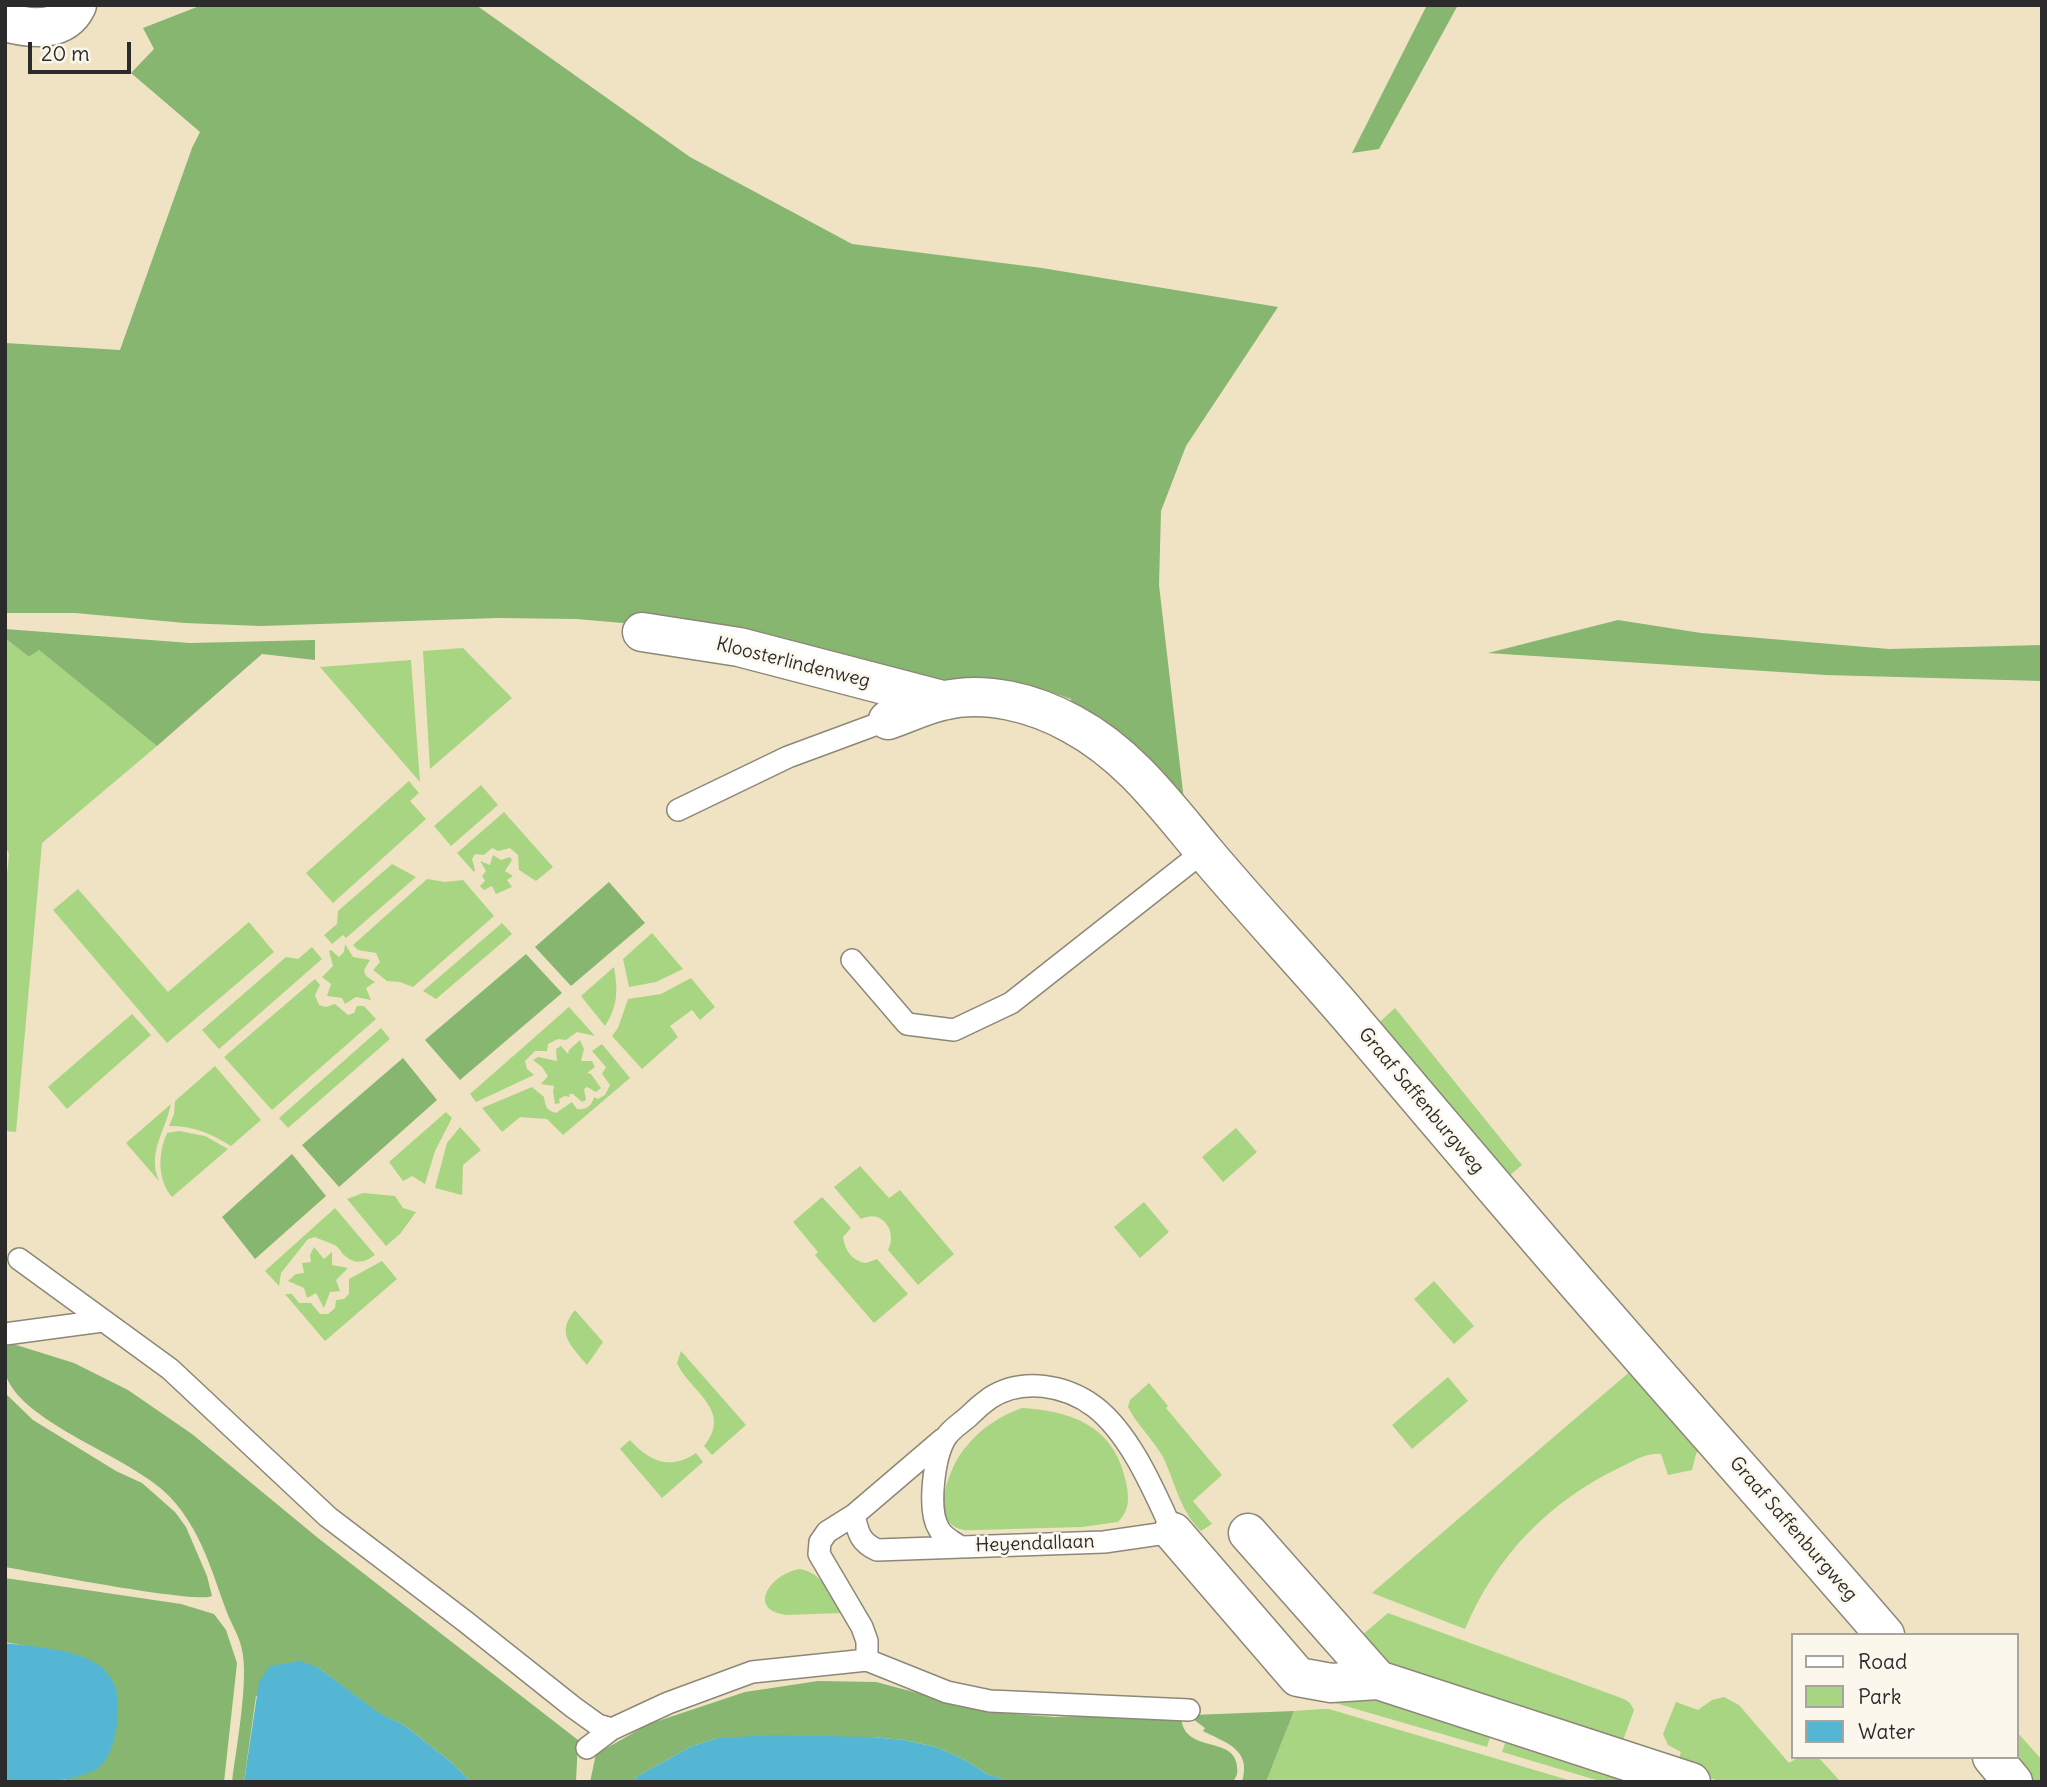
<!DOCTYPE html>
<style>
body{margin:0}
#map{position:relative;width:2047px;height:1787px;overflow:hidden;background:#efe3c4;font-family:Delius,sans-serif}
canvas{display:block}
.frame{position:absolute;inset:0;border:7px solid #2b2b2b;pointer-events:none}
.legend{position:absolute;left:1791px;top:1633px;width:228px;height:126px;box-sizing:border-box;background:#fbf7ec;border:2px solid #a8a59f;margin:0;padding:9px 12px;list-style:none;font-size:21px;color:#2b2b2b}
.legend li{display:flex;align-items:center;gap:14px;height:35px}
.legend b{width:35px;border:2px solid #a8a59f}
.scale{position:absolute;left:28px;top:42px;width:103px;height:32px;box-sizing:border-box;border:4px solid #2b2b2b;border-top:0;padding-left:9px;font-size:21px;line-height:24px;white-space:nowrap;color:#2b2b2b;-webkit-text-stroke:5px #fbf7ec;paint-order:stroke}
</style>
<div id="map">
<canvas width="2047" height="1787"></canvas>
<div class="frame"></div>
<ul class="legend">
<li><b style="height:9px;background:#fff"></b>Road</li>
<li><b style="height:19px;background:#a8d582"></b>Park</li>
<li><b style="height:19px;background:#55b6d3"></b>Water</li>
</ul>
<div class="scale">20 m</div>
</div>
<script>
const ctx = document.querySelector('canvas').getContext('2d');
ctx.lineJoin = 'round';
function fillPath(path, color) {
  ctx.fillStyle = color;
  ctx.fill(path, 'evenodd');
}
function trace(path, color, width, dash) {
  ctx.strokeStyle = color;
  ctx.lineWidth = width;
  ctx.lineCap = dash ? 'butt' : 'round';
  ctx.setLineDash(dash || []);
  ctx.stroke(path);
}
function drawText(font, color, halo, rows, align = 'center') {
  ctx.font = font + ' Delius,sans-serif';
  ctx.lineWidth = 5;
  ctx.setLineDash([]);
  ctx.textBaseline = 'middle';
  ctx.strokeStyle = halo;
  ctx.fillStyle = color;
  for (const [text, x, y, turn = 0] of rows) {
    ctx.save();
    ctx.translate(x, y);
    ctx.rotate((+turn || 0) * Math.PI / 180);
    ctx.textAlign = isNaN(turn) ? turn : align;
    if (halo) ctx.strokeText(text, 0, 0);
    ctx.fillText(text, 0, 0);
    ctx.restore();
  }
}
fillPath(new Path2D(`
 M 5,638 L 29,657 L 39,650 L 157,746 L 42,843 L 16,1132 L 5,1131 L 5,895 L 9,854 L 5,846 Z
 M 463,648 L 512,698 L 430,769 L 423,651 Z
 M 411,660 L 420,782 L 320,667 Z
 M 409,781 L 419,793 L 410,801 L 426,819 L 333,903 L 306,873 Z
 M 481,785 L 498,805 L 451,846 L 434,826 Z
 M 504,812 L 553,867 L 536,881 L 519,870 L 518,855 L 510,848 L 498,851 L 492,848 L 484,855 L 475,854 L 472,859 L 475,870 L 474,872 L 457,853 Z
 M 493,855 L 501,860 L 510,857 L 512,860 L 505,871 L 513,876 L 507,880 L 512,887 L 496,894 L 492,886 L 484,890 L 480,886 L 485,881 L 482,876 L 486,871 L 480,861 L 490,865 Z
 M 392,864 L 416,877 L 346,938 L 343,935 L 332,944 L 324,935 L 337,924 L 338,911 Z
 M 427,879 L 445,882 L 463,880 L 494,916 L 413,987 L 400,982 L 387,981 L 373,970 L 380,962 L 376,953 L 358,950 L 353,945 Z
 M 78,889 L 168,992 L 249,922 L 274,952 L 167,1043 L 53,910 Z
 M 502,923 L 512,934 L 436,999 L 423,991 Z
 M 652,933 L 683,969 L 656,982 L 629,987 L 623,959 Z
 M 345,944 L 353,957 L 370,960 L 364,970 L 366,976 L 375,982 L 366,988 L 371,1000 L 356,997 L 345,1004 L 342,998 L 327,996 L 331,984 L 322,977 L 333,966 L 329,951 L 331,950 L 339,957 L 344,952 Z
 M 312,947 L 322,959 L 219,1049 L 202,1030 L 286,957 L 298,959 Z
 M 614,967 C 618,990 618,1006 605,1026 L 581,996 Z
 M 691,978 L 715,1007 L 700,1020 L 692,1010 L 670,1026 L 678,1037 L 642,1069 L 612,1036 L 618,1028 L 628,999 L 661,994 Z
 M 315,979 L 320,985 L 315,995 L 319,1005 L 326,1007 L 335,1004 L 348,1015 L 354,1013 L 357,1006 L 364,1006 L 376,1019 L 272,1110 L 224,1057 Z
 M 569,1007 L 595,1036 L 577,1032 L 566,1040 L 558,1039 L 548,1044 L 547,1051 L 535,1051 L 525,1061 L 527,1069 L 534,1075 L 476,1102 L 470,1094 Z
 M 1395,1008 L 1522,1165 L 1509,1176 L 1907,1635 L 1900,1635 L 1373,1028 Z
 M 132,1014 L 151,1035 L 67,1109 L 48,1087 Z
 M 381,1028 L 390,1039 L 288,1128 L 279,1118 Z
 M 580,1040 L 584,1049 L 581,1061 L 592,1061 L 595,1067 L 587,1073 L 591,1074 L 601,1088 L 596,1092 L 587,1087 L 584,1089 L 586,1100 L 582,1102 L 573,1094 L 569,1094 L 570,1097 L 565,1096 L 559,1099 L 560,1103 L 555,1104 L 553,1091 L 554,1086 L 541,1084 L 548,1076 L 542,1067 L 533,1060 L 538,1057 L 557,1061 L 556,1049 L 561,1046 L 568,1054 L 569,1050 Z
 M 602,1044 L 630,1078 L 563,1135 L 547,1119 L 520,1117 L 502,1132 L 482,1108 L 532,1087 L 544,1097 C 545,1106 547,1111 556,1113 L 572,1102 L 577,1109 C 586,1110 592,1106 594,1097 L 598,1099 L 605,1095 L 610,1085 L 602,1074 L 606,1067 L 592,1051 Z
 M 215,1066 L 261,1120 L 231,1146 C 210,1133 194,1126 169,1126 L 174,1114 L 175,1101 Z
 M 171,1104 C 165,1132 147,1153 159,1181 L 126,1143 Z
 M 446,1112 L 452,1118 L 435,1151 L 425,1184 L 412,1176 L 403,1181 L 389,1162 Z
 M 460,1127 L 481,1150 L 463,1165 L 462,1195 L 435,1188 L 447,1143 Z
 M 1236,1128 L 1257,1152 L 1223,1182 L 1202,1157 Z
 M 179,1131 L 205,1136 L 228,1149 L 172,1197 C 157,1179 158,1154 167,1133 Z
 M 860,1166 L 889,1198 L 900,1190 L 954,1254 L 918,1285 L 888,1250 C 898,1232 882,1208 861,1219 L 834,1187 Z
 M 363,1193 L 395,1196 L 403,1208 L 416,1212 L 400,1234 L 386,1246 L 347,1199 Z
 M 822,1197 L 851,1228 L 843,1237 C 845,1251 852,1261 866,1263 L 877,1259 L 908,1294 L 874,1323 L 815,1255 L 818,1252 L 793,1222 Z
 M 1144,1202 L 1169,1232 L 1140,1258 L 1114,1227 Z
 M 335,1208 L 375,1255 C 364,1263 355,1265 344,1255 C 341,1253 340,1248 336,1246 C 332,1243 321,1240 315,1237 L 308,1239 L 281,1273 L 279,1286 L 265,1271 Z
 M 314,1247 L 324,1259 L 332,1252 L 332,1265 L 348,1268 L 336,1280 L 340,1291 L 330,1292 L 324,1308 L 316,1293 L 307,1298 L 304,1288 L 288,1281 L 296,1274 L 304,1273 L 302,1263 L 311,1262 L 310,1255 Z
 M 382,1261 L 397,1279 L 325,1341 L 285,1294 L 292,1294 L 299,1303 L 311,1303 L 320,1314 L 328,1314 L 335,1308 L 336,1300 L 344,1299 L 349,1294 L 349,1279 Z
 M 1434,1281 L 1474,1326 L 1454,1344 L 1414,1299 Z
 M 575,1310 L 603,1342 L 587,1365 C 571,1345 555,1334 575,1310 Z
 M 681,1351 L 746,1425 L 712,1455 L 704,1446 C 734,1410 689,1391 677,1363 Z
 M 1633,1369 L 1702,1444 L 1696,1454 L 1692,1470 L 1668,1475 L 1661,1454 C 1649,1452 1632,1461 1621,1467 C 1549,1501 1496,1556 1465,1629 L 1372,1593 Z
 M 1448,1377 L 1468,1401 L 1412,1449 L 1392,1425 Z
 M 1149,1383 L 1168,1406 L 1166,1408 L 1222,1475 L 1193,1501 L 1212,1524 L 1201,1531 C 1180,1511 1175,1482 1163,1457 C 1153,1439 1137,1425 1128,1407 L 1130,1400 Z
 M 1022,1408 C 1073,1411 1115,1427 1126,1482 C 1129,1498 1130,1510 1118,1522 L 1082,1527 L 976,1530 C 971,1530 964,1531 960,1529 C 928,1519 951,1464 965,1448 C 980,1429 999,1416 1022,1408 Z
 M 630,1440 C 649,1461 670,1471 696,1453 L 703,1462 L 662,1498 L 620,1449 Z
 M 800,1569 C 823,1573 831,1595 842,1613 L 786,1615 C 745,1609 772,1573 800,1569 Z
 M 1388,1613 L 1624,1699 L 1630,1703 L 1634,1710 L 1621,1746 L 1373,1665 L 1355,1641 Z
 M 1364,1689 L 1492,1731 L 1487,1747 L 1335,1703 Z
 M 1724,1697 L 1739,1705 L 1789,1763 L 1799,1757 L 1818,1757 L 1841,1782 L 1722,1782 L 1676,1767 L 1681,1752 L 1668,1745 L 1663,1734 L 1676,1702 L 1698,1710 L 1712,1700 Z
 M 1323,1709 L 1329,1709 L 1575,1782 L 1266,1782 L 1294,1711 Z
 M 2017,1732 L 2042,1760 L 2042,1782 L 2025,1782 L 2017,1757 Z
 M 1508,1735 L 1649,1782 L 1603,1782 L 1502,1752 Z`), '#a8d582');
fillPath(new Path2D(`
 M 202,5 L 476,5 L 690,157 L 852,244 L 1042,268 L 1278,307 L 1186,446 L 1161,511 L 1159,585 L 1185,809 L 1073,714 L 1071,699 L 1053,693 L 1043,701 L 646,625 L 576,619 L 497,618 L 261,626 L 185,623 L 75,613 L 5,613 L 5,343 L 120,350 L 192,148 L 200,132 L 131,73 L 154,49 L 143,28 Z
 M 1427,5 L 1458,5 L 1379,149 L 1352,153 Z
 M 1618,620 L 1701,633 L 1889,649 L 2042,645 L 2042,681 L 1826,675 L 1488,653 Z
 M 5,629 L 190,643 L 315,640 L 315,660 L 262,654 L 157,746 L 39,650 L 29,657 L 5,638 Z
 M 609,882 L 645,923 L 571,986 L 535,947 Z
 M 526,954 L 562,993 L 460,1080 L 425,1040 Z
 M 403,1058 L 437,1100 L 339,1187 L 302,1145 Z
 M 292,1154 L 326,1196 L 255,1259 L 222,1217 Z
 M 5,1344 L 13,1344 L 74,1363 L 128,1390 L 192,1434 L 318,1538 L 578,1740 L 576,1782 L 471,1782 L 451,1762 L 404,1725 L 378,1713 L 319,1668 L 256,1696 L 244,1782 L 232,1782 C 236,1749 249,1680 242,1650 C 240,1638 233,1627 228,1615 C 212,1573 202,1531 170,1497 C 133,1457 24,1425 6,1376 C 3,1367 5,1353 5,1344 Z
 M 5,1393 L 33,1420 L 116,1471 L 142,1483 L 175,1512 L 186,1527 L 207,1576 L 212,1596 C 197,1604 34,1572 5,1567 Z
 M 5,1578 L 181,1604 L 214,1614 L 226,1630 L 237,1663 L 224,1782 L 60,1782 L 65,1781 L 82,1657 L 5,1642 Z
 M 818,1681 L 876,1682 L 990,1712 L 1054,1717 L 1152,1714 L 1180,1715 C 1182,1723 1183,1730 1189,1735 C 1203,1748 1236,1742 1237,1767 C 1238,1773 1237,1777 1232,1782 L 1013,1782 L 987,1774 L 965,1760 L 936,1747 L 904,1740 L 872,1737 L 718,1738 L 692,1746 L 636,1777 L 633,1782 L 590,1782 L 596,1754 L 649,1724 L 745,1692 Z
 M 1294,1711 L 1266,1782 L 1242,1782 C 1252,1749 1226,1743 1203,1731 L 1205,1728 L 1193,1719 L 1193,1715 Z`), '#86b670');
fillPath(new Path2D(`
 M 5,1643 C 34,1647 68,1648 94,1662 C 103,1667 111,1676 115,1686 C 122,1707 117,1759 95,1770 C 66,1784 37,1782 5,1782 Z
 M 300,1661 L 319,1668 L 379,1713 L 404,1725 L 451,1762 L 471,1782 L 244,1782 L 259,1682 L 270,1666 Z
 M 772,1735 L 872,1737 L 904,1740 L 936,1747 L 965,1760 L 987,1774 L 1013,1782 L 633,1782 L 636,1777 L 692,1746 L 718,1738 Z`), '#55b6d3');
const lane = new Path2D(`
 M 678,810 L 788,757 L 888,720
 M 852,960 L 907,1024 L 954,1030 L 1011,1003 L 1204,851
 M 19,1259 L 170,1369 L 328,1517 L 466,1622 L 573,1707 L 598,1725 L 612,1729
 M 5,1334 L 102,1321
 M 854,1515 C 858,1533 860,1542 877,1550 L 1104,1542 L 1173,1532 C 1154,1491 1131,1435 1095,1407 C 1066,1385 1022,1377 990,1398 C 983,1403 976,1409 970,1415 C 963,1422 952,1428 946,1437 C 934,1456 927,1510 939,1529 C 943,1537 952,1541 959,1546
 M 867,1660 L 867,1641 L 862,1627 L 819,1554 L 820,1542 L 827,1532 L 854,1515 L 943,1439
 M 587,1748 L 612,1729 L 668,1703 L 752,1672 L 867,1660 L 947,1692 L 990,1701 L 1189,1710`);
const street = new Path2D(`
 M 5,22 C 30,29 64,33 77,5
 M 642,632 L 739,647 L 942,700
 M 888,720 C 906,714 924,705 942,701 C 985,690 1034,703 1072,724 C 1128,754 1164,803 1204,851 C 1251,907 1302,961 1350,1017 C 1434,1116 1518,1216 1604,1314 C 1697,1421 1792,1527 1885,1635
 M 1173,1532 L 1298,1677 L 1331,1683 L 1378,1680 L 1691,1782
 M 1248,1533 L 1378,1680
 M 1992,1757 L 2013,1782`);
trace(lane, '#8d8778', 24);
trace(street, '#8d8778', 41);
trace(lane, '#fff', 21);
trace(street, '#fff', 38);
drawText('19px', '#2b2b2b', '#fbf7ec', [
 ["Kloosterlindenweg",793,663,14],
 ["Graaf Saffenburgweg",1421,1101,50],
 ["Graaf Saffenburgweg",1793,1529,49],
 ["Heyendallaan",1035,1544,-2]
]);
</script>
